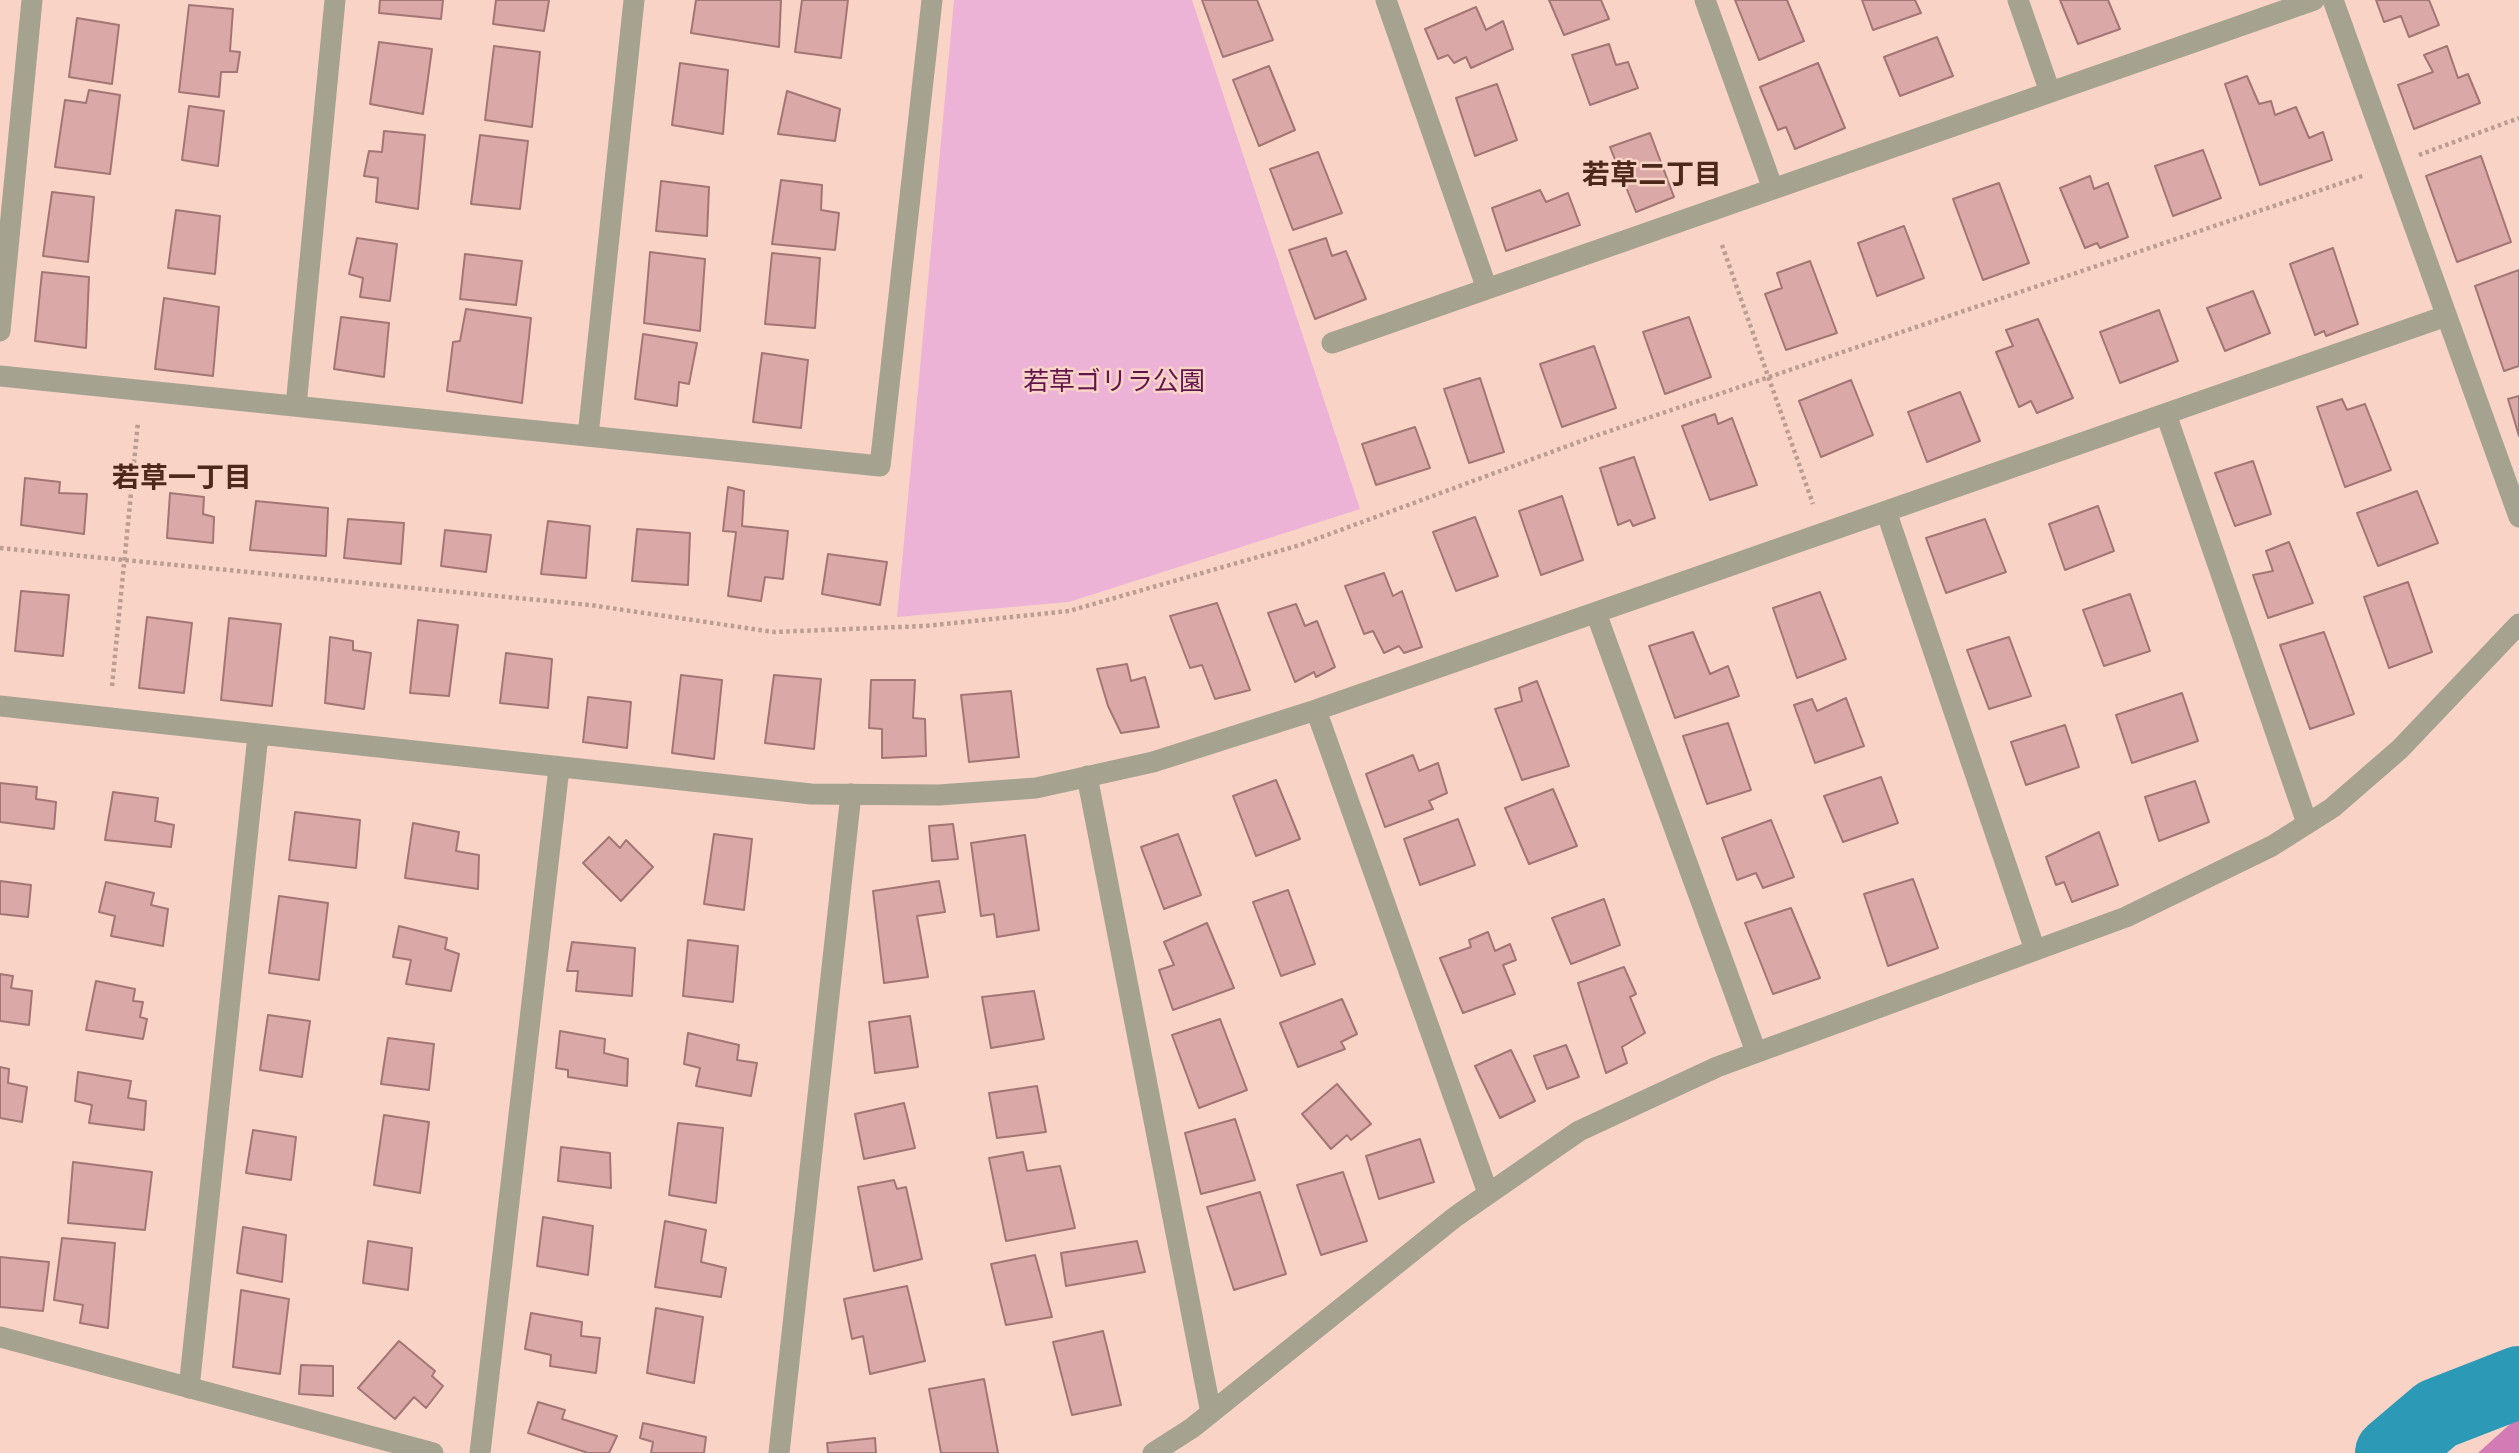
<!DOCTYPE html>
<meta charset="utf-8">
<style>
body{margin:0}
canvas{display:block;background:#f9d3c6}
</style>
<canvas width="2519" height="1453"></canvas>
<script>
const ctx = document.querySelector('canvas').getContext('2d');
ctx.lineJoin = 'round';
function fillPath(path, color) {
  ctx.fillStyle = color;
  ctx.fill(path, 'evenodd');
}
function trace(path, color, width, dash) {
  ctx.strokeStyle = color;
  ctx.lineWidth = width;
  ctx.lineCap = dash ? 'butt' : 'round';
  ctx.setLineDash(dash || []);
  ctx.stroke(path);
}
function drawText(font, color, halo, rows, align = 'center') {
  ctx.font = font + ' Commissioner,"Noto Sans JP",sans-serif';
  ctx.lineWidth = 5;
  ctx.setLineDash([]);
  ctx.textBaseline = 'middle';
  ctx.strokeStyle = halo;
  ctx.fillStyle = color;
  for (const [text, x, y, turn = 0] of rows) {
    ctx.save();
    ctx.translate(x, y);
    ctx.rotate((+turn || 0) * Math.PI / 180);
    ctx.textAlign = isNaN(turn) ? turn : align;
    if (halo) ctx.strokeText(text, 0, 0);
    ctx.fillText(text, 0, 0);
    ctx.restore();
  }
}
fillPath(new Path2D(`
 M 954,0 L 1192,0 L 1360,509 L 1069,602 L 897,617 Z`), '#ecb3d7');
fillPath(new Path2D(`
 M 2519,1416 L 2519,1453 L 2478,1453 Z`), '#d27bb5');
trace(new Path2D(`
 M 2391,1453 L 2437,1414 L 2519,1382`), '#2c99b7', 72);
const building = new Path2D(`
 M 380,0 L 443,0 L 441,19 L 379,13 Z
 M 496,0 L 549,0 L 544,31 L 493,24 Z
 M 696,0 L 781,0 L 779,47 L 691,33 Z
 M 802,0 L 848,0 L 841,58 L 795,52 Z
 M 1202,0 L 1257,0 L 1273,40 L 1223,57 Z
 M 1549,0 L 1601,0 L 1609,19 L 1564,35 Z
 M 1735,0 L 1787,0 L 1804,41 L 1759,60 Z
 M 1862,0 L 1915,0 L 1921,13 L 1873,30 Z
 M 2060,0 L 2108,0 L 2120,29 L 2078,44 Z
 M 2376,0 L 2429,0 L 2439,25 L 2409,37 L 2401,16 L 2384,22 Z
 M 189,5 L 233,9 L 230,51 L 240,52 L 237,72 L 221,72 L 219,97 L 179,92 Z
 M 1476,7 L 1486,30 L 1503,21 L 1513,49 L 1471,68 L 1466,57 L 1454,63 L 1448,55 L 1438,59 L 1425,29 Z
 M 77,18 L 119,25 L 112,84 L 69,77 Z
 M 1937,37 L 1953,76 L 1900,96 L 1884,57 Z
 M 379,42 L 432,49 L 423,114 L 370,104 Z
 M 1609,44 L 1616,65 L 1628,62 L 1638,88 L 1590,105 L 1572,55 Z
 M 494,46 L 540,52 L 532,127 L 485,120 Z
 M 2447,46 L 2458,78 L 2468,74 L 2480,103 L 2414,129 L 2398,85 L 2433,72 L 2424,55 Z
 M 680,63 L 728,70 L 723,134 L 672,125 Z
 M 1818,63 L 1845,128 L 1795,149 L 1786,127 L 1778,130 L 1760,87 Z
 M 1269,66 L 1295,130 L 1259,146 L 1233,80 Z
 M 2247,76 L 2259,104 L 2271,101 L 2275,115 L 2296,107 L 2309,138 L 2323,132 L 2332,160 L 2260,185 L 2225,84 Z
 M 1497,84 L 1517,140 L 1475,156 L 1456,98 Z
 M 89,90 L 120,95 L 110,174 L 55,167 L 65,100 L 86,103 Z
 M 787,91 L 840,109 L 835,141 L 778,134 Z
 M 189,106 L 224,111 L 218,166 L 182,160 Z
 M 384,131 L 425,135 L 418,209 L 376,202 L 378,178 L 364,176 L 369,151 L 382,152 Z
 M 1650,133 L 1674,197 L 1636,212 L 1610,147 Z
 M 480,135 L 528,141 L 520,209 L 471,204 Z
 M 2203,150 L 2221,198 L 2173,216 L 2155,166 Z
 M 1318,152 L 1342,213 L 1293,230 L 1270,169 Z
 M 2481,156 L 2511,242 L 2457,262 L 2426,176 Z
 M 2090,176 L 2094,189 L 2108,183 L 2128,237 L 2100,248 L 2097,243 L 2085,248 L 2060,188 Z
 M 781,180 L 822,185 L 821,210 L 839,213 L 835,250 L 772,244 Z
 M 661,181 L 709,187 L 707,236 L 656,231 Z
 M 1999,183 L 2029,263 L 1983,280 L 1953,199 Z
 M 1540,190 L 1546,202 L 1568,193 L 1580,225 L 1506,251 L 1492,208 Z
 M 52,192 L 94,197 L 88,262 L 43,256 Z
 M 176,210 L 220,216 L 215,274 L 168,268 Z
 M 1904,226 L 1924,278 L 1877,296 L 1858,243 Z
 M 357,238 L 397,244 L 390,301 L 360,297 L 363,278 L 349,274 Z
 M 1326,238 L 1332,256 L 1346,251 L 1366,299 L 1315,319 L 1289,250 Z
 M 2333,248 L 2358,324 L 2326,336 L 2324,331 L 2315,335 L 2290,264 Z
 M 650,252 L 705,259 L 700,331 L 644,323 Z
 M 772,253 L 820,258 L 815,328 L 765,324 Z
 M 465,254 L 522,261 L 516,305 L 460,299 Z
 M 1810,261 L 1837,333 L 1786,350 L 1765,294 L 1782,288 L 1777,273 Z
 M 2519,270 L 2519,366 L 2504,371 L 2475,286 Z
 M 42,272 L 89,277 L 86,348 L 35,341 Z
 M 2253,291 L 2270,333 L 2225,351 L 2207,308 Z
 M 164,298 L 219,307 L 213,376 L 155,369 Z
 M 466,309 L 531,318 L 522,403 L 447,391 L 453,342 L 460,341 Z
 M 2159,310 L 2178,361 L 2120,383 L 2100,332 Z
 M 341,317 L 389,323 L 384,377 L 334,369 Z
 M 1689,317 L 1711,377 L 1665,394 L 1643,332 Z
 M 2038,319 L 2073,398 L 2037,413 L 2031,401 L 2019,407 L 1996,352 L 2013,346 L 2006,330 Z
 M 643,334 L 697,343 L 689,384 L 679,382 L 677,406 L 635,399 Z
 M 1594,346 L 1616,408 L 1562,427 L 1540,364 Z
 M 762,353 L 808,360 L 801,428 L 753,422 Z
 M 1480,378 L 1504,452 L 1469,463 L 1444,389 Z
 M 1851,380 L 1873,435 L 1821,457 L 1799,401 Z
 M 1960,392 L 1980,441 L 1927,462 L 1908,412 Z
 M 2519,396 L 2519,436 L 2508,399 Z
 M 2342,399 L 2347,410 L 2365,404 L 2391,470 L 2345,487 L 2317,407 Z
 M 1715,414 L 1718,424 L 1732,418 L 1757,485 L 1710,500 L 1682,426 Z
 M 1415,427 L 1430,468 L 1376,485 L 1362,444 Z
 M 1634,457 L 1655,518 L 1633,526 L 1630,520 L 1618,525 L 1600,468 Z
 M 2253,461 L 2271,514 L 2235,526 L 2215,473 Z
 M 25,478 L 60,482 L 59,493 L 87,494 L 84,534 L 21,525 Z
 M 728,487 L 744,491 L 742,526 L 788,531 L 783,579 L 765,577 L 761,601 L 728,596 L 736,532 L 723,531 Z
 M 2417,491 L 2438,543 L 2378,566 L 2357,513 Z
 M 170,493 L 204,497 L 203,514 L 214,517 L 213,543 L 167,538 Z
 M 1562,496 L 1583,560 L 1541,575 L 1519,511 Z
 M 256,501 L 328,508 L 326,556 L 250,550 Z
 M 2098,506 L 2114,551 L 2065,570 L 2049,524 Z
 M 1475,517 L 1498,576 L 1456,591 L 1433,532 Z
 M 348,519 L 404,523 L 401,564 L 344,558 Z
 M 1985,519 L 2006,572 L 1946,593 L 1926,538 Z
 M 548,521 L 590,526 L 586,578 L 541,574 Z
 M 637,529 L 690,533 L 688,585 L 632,581 Z
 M 445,530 L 491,535 L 486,572 L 441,566 Z
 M 2289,542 L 2313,603 L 2268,618 L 2253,575 L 2273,571 L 2266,551 Z
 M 828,554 L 887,562 L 880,605 L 822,594 Z
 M 1384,573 L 1393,596 L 1402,591 L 1422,647 L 1404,653 L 1399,646 L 1384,653 L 1373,631 L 1364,634 L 1345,586 Z
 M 2408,582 L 2432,652 L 2389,668 L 2364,597 Z
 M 21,591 L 69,595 L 63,656 L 15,651 Z
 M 1820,592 L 1846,659 L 1797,678 L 1773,608 Z
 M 2130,594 L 2150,651 L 2104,666 L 2083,610 Z
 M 1217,603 L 1250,690 L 1215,699 L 1202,665 L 1190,668 L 1170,616 Z
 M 1296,604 L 1305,626 L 1317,621 L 1335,667 L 1316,677 L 1314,672 L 1295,682 L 1268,613 Z
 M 147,617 L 192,623 L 184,693 L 139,688 Z
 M 229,618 L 281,624 L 272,706 L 221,700 Z
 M 418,620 L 458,625 L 449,696 L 410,693 Z
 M 1693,632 L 1710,674 L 1728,666 L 1739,696 L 1675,718 L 1649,646 Z
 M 2324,632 L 2354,714 L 2310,729 L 2280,645 Z
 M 330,637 L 353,641 L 353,650 L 371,653 L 364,709 L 325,703 Z
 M 2009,637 L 2031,696 L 1989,709 L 1967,650 Z
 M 506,653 L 552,659 L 548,708 L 500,703 Z
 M 1127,664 L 1131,681 L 1145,677 L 1159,727 L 1121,733 L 1108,706 L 1097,669 Z
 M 681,675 L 722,680 L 714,759 L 672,753 Z
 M 774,675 L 821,679 L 814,749 L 765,743 Z
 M 871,680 L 915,680 L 913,718 L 925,719 L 926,756 L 882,758 L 882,729 L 869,728 Z
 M 1537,681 L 1569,766 L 1522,780 L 1495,709 L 1522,701 L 1519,688 Z
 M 1011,691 L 1019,757 L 969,762 L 961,695 Z
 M 2182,693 L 2198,741 L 2132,763 L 2116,715 Z
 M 588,697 L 631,702 L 627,748 L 583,742 Z
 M 1846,698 L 1864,746 L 1815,763 L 1794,705 L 1812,699 L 1817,711 Z
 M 1728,723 L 1751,790 L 1707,804 L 1683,736 Z
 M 2065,725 L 2079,767 L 2026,785 L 2011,742 Z
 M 1413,755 L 1419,771 L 1438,763 L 1447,793 L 1429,801 L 1433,809 L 1385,827 L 1366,774 Z
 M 1881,777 L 1898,823 L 1843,842 L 1824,796 Z
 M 1276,780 L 1300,839 L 1256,856 L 1233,796 Z
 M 2195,781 L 2209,822 L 2159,841 L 2145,797 Z
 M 0,783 L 37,787 L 36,799 L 56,802 L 54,829 L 0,822 Z
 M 1553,789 L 1577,846 L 1529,864 L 1505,808 Z
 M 113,792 L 158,798 L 155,821 L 174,825 L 171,847 L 105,840 Z
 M 295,812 L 360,820 L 356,868 L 289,860 Z
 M 1458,819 L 1475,865 L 1420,885 L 1404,839 Z
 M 1771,820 L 1794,877 L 1763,888 L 1756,873 L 1737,880 L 1722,838 Z
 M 413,823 L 459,832 L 456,851 L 479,855 L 478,889 L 405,878 Z
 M 953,824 L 958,859 L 932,861 L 929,826 Z
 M 2099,832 L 2118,885 L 2072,902 L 2064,882 L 2056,885 L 2046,857 Z
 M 714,834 L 752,839 L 744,910 L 704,904 Z
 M 1178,834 L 1201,895 L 1164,909 L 1141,847 Z
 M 1025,835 L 1039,930 L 997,937 L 994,914 L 981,916 L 971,843 Z
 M 609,837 L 620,848 L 626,840 L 653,867 L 621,901 L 583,863 Z
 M 1913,879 L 1938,948 L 1888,966 L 1864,894 Z
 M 0,881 L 31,885 L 28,917 L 0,914 Z
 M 939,881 L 945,912 L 917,916 L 928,977 L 884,983 L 873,891 Z
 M 106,882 L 154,893 L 151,905 L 168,909 L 163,946 L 111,936 L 115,916 L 99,912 Z
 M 1288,890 L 1315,964 L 1281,976 L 1253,902 Z
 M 279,896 L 328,903 L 319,980 L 269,973 Z
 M 1604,899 L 1620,945 L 1571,964 L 1552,918 Z
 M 1791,908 L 1820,978 L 1773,994 L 1745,923 Z
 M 1207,923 L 1234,988 L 1173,1010 L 1159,970 L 1174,965 L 1164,942 Z
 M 399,926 L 447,938 L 445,949 L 459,954 L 451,991 L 406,984 L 411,960 L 393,957 Z
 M 1488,932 L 1495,951 L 1510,944 L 1516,960 L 1503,965 L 1515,994 L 1463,1013 L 1440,958 L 1471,947 L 1469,940 Z
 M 688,940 L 738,946 L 733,1002 L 683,996 Z
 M 572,942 L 635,948 L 632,996 L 576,991 L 578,971 L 567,971 Z
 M 1624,967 L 1636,994 L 1630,997 L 1645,1033 L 1622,1047 L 1627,1063 L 1606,1073 L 1578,983 Z
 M 0,974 L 13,976 L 11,988 L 32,991 L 29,1025 L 0,1021 Z
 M 96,981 L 135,989 L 133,1001 L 143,1002 L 140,1017 L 147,1019 L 143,1039 L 86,1030 Z
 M 1034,991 L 1044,1039 L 991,1048 L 982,997 Z
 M 1342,999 L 1357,1034 L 1341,1042 L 1345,1049 L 1298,1067 L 1280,1023 Z
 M 268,1015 L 310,1021 L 302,1077 L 260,1070 Z
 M 910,1016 L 918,1067 L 875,1073 L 869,1022 Z
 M 1220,1019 L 1247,1090 L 1199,1108 L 1172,1035 Z
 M 560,1031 L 605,1039 L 604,1053 L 628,1059 L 627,1086 L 568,1077 L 568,1070 L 556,1068 Z
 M 688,1033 L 739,1045 L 737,1060 L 757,1063 L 751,1096 L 696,1086 L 700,1068 L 684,1064 Z
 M 388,1038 L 434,1044 L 429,1090 L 381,1084 Z
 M 1566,1045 L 1579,1077 L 1547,1089 L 1534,1056 Z
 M 1511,1050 L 1535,1101 L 1500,1118 L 1475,1066 Z
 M 0,1067 L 9,1069 L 8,1083 L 27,1087 L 22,1122 L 0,1118 Z
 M 78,1072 L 131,1081 L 128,1098 L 146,1101 L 144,1130 L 89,1123 L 92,1105 L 75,1101 Z
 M 1337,1084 L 1371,1124 L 1351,1140 L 1347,1135 L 1331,1149 L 1302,1114 Z
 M 1037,1086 L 1046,1132 L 997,1138 L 989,1093 Z
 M 904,1103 L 915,1148 L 864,1159 L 855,1114 Z
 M 384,1115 L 429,1122 L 420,1193 L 374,1185 Z
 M 1235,1119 L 1255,1180 L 1201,1194 L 1185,1133 Z
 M 678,1123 L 723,1128 L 716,1203 L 669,1195 Z
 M 253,1130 L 296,1137 L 291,1180 L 246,1173 Z
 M 1420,1139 L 1434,1182 L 1379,1199 L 1366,1156 Z
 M 561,1147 L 610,1153 L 611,1188 L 558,1181 Z
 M 1023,1152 L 1027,1171 L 1060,1166 L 1075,1228 L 1006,1241 L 989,1158 Z
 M 73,1162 L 152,1172 L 145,1230 L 68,1223 Z
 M 1343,1172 L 1367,1241 L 1321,1255 L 1297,1185 Z
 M 894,1180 L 897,1189 L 906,1187 L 922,1259 L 874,1271 L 858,1187 Z
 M 1260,1192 L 1286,1274 L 1234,1290 L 1207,1207 Z
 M 543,1217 L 593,1226 L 588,1275 L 537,1266 Z
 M 665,1221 L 706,1230 L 701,1262 L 726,1268 L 721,1297 L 655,1287 Z
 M 243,1227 L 286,1235 L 282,1282 L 237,1273 Z
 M 62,1238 L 115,1243 L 108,1328 L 80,1323 L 83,1305 L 54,1300 Z
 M 368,1241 L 412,1248 L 408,1290 L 363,1283 Z
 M 1137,1241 L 1145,1272 L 1066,1286 L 1061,1253 Z
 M 1035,1255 L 1052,1317 L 1006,1325 L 991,1264 Z
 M 0,1257 L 49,1262 L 43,1311 L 0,1307 Z
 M 907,1286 L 925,1361 L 870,1374 L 863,1336 L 852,1339 L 844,1299 Z
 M 241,1290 L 289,1299 L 280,1374 L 233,1367 Z
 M 656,1308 L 703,1317 L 694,1383 L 647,1373 Z
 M 531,1313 L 582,1322 L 581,1336 L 600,1338 L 596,1373 L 550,1366 L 551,1355 L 525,1349 Z
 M 1103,1331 L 1121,1405 L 1072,1415 L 1053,1342 Z
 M 399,1341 L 435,1371 L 432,1376 L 443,1386 L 426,1408 L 414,1397 L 395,1419 L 358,1388 Z
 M 301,1365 L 333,1366 L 333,1396 L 299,1394 Z
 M 984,1379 L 998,1453 L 941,1453 L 929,1389 Z
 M 538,1402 L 565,1410 L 562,1419 L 617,1436 L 609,1453 L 588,1453 L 528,1433 Z
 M 643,1423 L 706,1437 L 704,1453 L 651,1453 L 653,1442 L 640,1438 Z
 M 875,1438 L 876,1453 L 828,1453 L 827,1443 Z`);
fillPath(building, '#d9a8a7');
trace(building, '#a37574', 2);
trace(new Path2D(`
 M 2419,155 L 2519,118
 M 1722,245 L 1813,504
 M 0,548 L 590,605 L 774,632 L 925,626 L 1069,611 L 1300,545 L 1592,437 L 2365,175
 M 112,686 L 138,422`), '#bd9d92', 4.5, [3.5, 3.5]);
trace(new Path2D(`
 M 1386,0 L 1487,289
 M 1705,0 L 1773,189
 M 2018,0 L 2050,92
 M 2333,0 L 2519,517
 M 0,331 L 32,0
 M 1332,343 L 2314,0
 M 0,376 L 880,466 L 932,0
 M 296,406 L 335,0
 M 2166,414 L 2307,823
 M 588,436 L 634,0
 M 1886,511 L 2035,950
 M 1596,613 L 1756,1052
 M 0,706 L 811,794 L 939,795 L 1036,788 L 1153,762 L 1316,710 L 2446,316
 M 1316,710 L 1488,1193
 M 1087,776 L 1211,1413
 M 189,1388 L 258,735
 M 480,1453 L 559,768
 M 779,1453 L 851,794`), '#a5a290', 21);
trace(new Path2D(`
 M 0,1337 L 433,1453
 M 1153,1453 L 1192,1428 L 1455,1217 L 1579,1131 L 1717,1067 L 2126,917 L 2272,846 L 2332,808 L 2400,749 L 2519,624`), '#a5a290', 21);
drawText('26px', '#62144d', '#f9d3c6', [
 ["若草ゴリラ公園",1114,381]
]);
drawText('bold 28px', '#4d291c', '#f9d3c6', [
 ["若草二丁目",1652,175],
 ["若草一丁目",182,478]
]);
</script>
